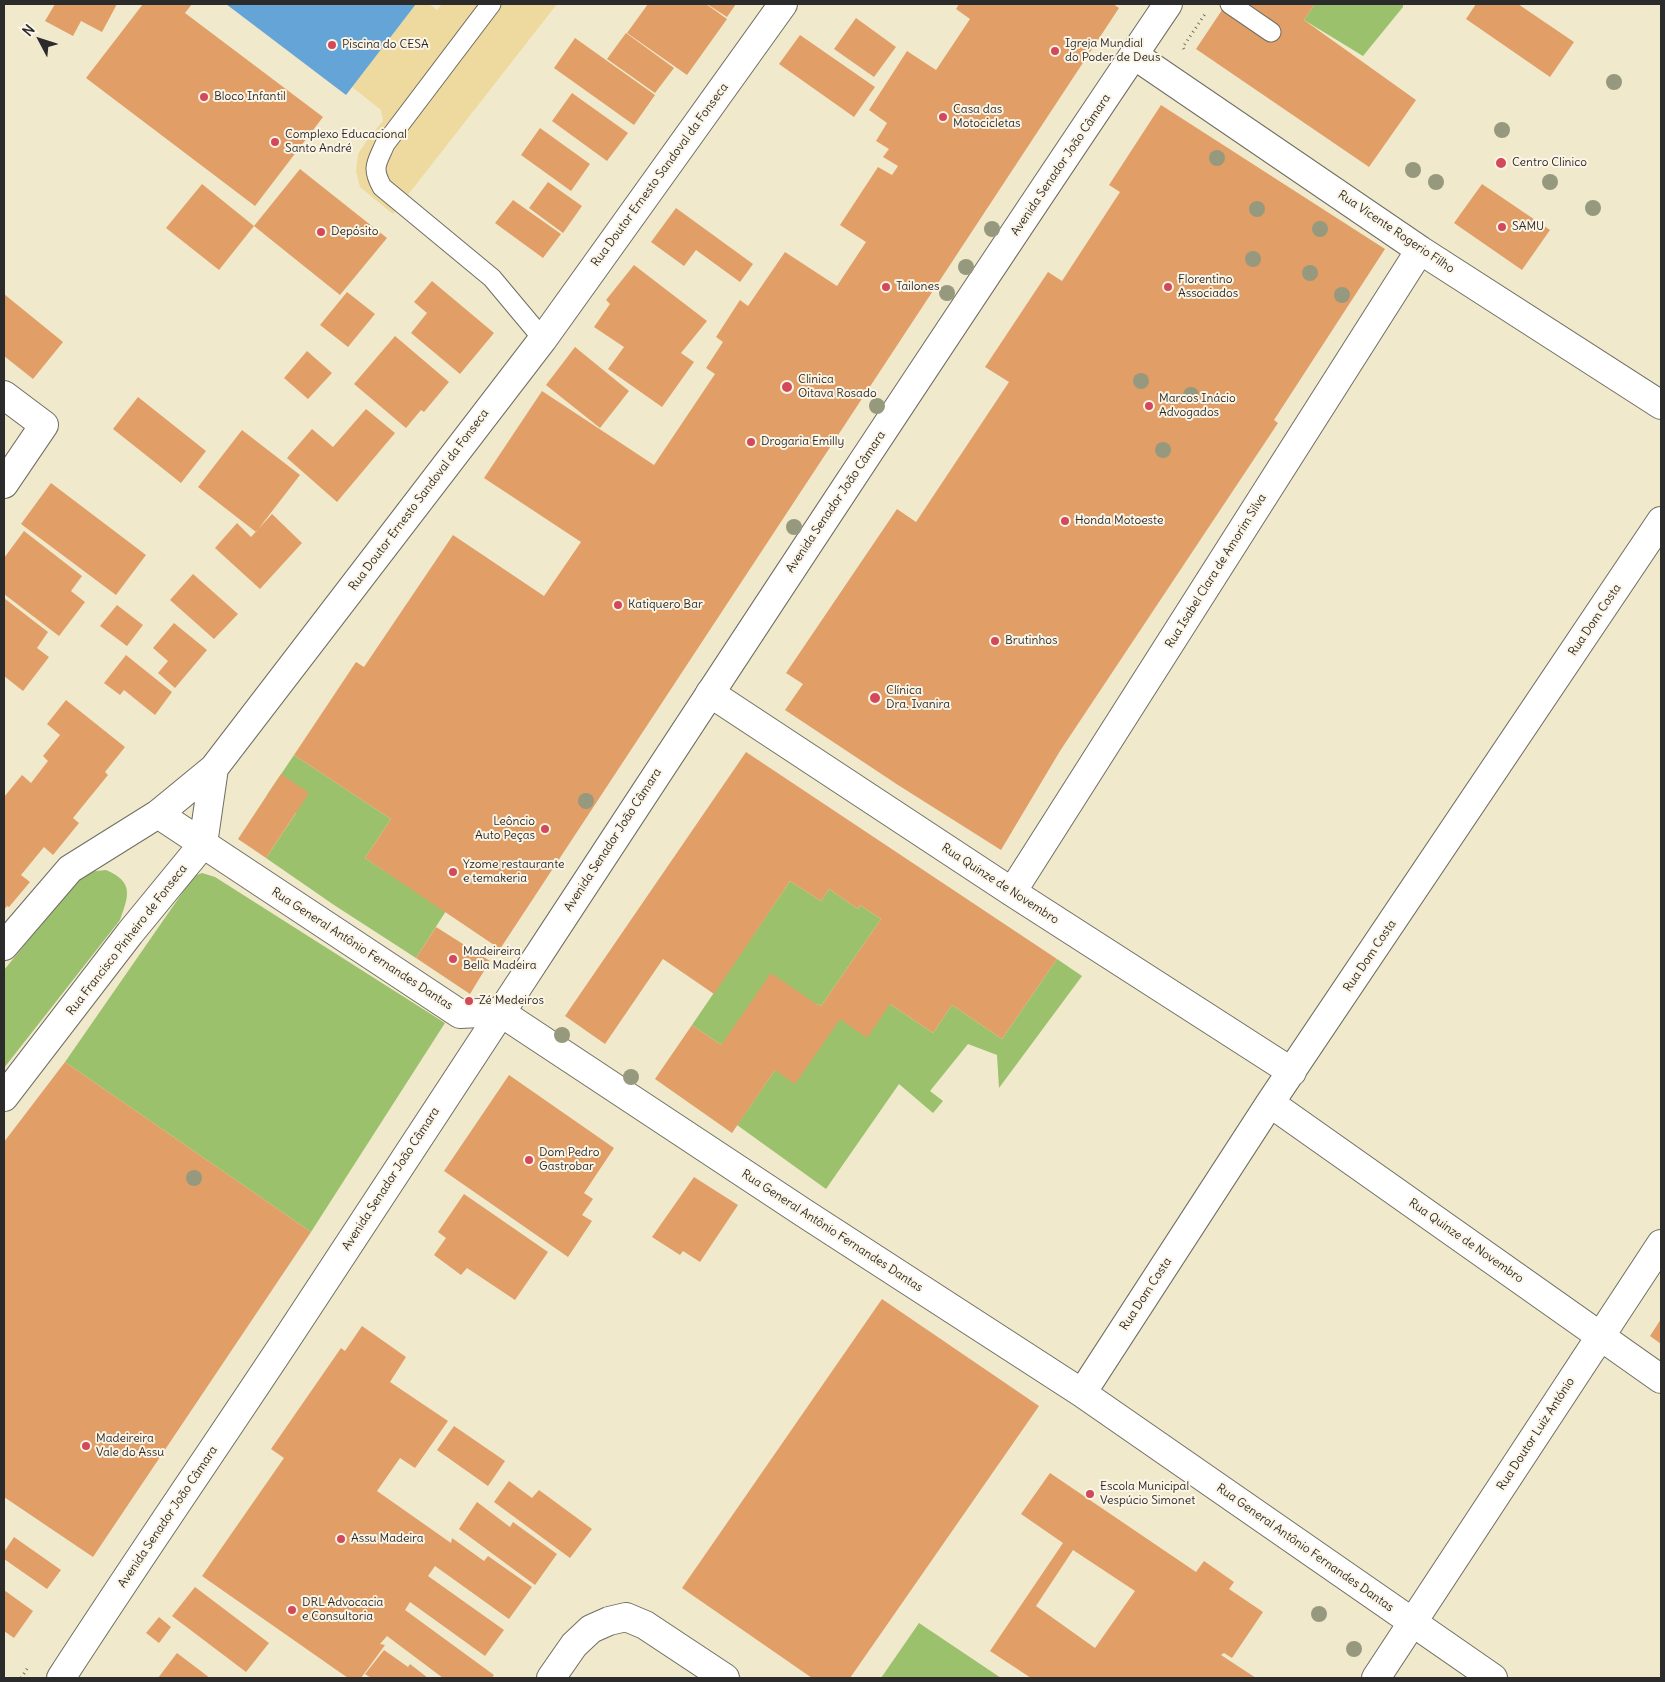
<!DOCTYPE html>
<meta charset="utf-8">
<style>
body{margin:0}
#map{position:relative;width:1665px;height:1682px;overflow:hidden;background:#f0e9cc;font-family:Delius,sans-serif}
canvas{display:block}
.frame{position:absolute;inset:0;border:5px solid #2b2b2b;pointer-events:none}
.north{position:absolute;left:15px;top:15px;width:50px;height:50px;-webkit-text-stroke:4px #fcf5e5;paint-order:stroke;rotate:310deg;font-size:14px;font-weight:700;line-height:20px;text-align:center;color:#2b2b2b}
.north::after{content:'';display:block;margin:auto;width:18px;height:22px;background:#2b2b2b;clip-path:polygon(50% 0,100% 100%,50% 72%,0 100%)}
</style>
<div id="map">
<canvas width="1665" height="1682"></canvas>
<div class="frame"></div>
<div class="north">N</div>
</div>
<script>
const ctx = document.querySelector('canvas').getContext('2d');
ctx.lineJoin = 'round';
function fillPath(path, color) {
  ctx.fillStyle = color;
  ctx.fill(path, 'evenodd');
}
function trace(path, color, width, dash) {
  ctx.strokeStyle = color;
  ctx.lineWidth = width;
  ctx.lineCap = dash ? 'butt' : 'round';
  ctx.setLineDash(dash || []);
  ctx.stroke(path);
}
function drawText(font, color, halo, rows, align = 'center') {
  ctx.font = font + ' Delius,sans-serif';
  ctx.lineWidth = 4;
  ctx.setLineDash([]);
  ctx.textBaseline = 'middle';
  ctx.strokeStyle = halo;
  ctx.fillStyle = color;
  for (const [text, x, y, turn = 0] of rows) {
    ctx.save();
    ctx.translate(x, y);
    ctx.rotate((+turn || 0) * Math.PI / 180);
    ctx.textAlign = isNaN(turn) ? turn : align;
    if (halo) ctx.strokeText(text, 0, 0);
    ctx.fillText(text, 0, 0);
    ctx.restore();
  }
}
fillPath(new Path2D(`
 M 1315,4 L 1403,4 L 1403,7 L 1363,56 L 1304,20 Z
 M 294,755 L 391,819 L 365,858 L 446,911 L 416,958 L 334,905 L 266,858 L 296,813 L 267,795 Z
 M 106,870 C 134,882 129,895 120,920 L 4,1068 L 4,970 L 68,892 L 87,872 Z
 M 202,873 L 215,877 L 445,1023 L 311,1232 L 65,1062 L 194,876 Z
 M 790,881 L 821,901 L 829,889 L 858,909 L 860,905 L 881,919 L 821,1006 L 816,1004 L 721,1045 L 692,1025 Z
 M 1057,959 L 1082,976 L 999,1088 L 997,1055 L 968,1044 L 930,1091 L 943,1101 L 933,1113 L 899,1084 L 826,1189 L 737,1125 L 775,1070 L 840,1019 L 890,1004 L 933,1033 L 952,1005 L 1002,1039 Z
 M 919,1623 L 1001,1678 L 881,1678 Z`), '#9cc16c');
fillPath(new Path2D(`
 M 416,4 L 429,4 L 437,10 L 442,4 L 557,4 L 393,214 L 360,187 L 356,171 L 358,154 L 370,136 L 383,121 L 381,110 L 352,87 Z`), '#eeda9e');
fillPath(new Path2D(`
 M 226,4 L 416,4 L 346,95 Z`), '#64a4d7');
fillPath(new Path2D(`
 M 55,4 L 117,4 L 102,32 L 81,21 L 73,36 L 45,21 Z
 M 143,4 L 192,4 L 185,13 L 323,117 L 255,206 L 86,78 Z
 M 648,4 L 706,4 L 727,19 L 687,75 L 627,33 Z
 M 707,4 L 736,4 L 727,17 Z
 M 959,4 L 1113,4 L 1119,8 L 500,949 L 365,858 L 391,819 L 294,755 L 356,662 L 364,667 L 453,535 L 544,596 L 581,542 L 484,478 L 542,391 L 654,465 L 715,374 L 706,368 L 723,342 L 716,337 L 740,300 L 748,306 L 785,252 L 837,286 L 866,242 L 840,225 L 878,167 L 892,175 L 898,166 L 883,157 L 889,149 L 876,141 L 887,123 L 869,110 L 907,51 L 936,70 L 970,19 L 956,9 Z
 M 1226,4 L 1315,4 L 1304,20 L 1416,100 L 1369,167 L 1196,49 Z
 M 1476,4 L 1518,4 L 1574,42 L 1550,77 L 1466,19 Z
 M 856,18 L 896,47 L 874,77 L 834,49 Z
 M 626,33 L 674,68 L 655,93 L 607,59 Z
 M 800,35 L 875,87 L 854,117 L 779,64 Z
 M 575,38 L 655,95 L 634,125 L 554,68 Z
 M 572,93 L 628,133 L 607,161 L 552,121 Z
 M 1161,105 L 1385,249 L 1274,420 L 1278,423 L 1060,751 L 1001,850 L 898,785 L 785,710 L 803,684 L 786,673 L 897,509 L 916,522 L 1009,382 L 985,367 L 1048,272 L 1062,281 L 1120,192 L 1109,185 Z
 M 540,128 L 590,164 L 571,191 L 521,155 Z
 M 300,169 L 387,238 L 340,295 L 254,226 Z
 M 548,182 L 582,206 L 563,233 L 529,208 Z
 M 202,184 L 254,226 L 219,270 L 166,228 Z
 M 1482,184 L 1550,230 L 1522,270 L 1454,223 Z
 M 513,200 L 561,234 L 543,258 L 495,223 Z
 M 676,208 L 753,264 L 740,282 L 696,250 L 684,266 L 651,242 Z
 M 634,265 L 707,321 L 681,353 L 694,362 L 662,407 L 608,369 L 624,347 L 594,327 L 610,304 L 606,300 Z
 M 432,281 L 494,333 L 460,374 L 411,333 L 427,313 L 414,302 Z
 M 347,292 L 375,314 L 348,347 L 320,325 Z
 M 4,294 L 63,342 L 33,379 L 4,356 Z
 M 395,336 L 449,382 L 424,412 L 421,410 L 406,428 L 354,384 Z
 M 575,347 L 629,391 L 600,428 L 546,385 Z
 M 307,351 L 332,373 L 308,399 L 284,378 Z
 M 138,397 L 206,451 L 181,483 L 113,429 Z
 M 366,409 L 395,433 L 337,502 L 287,458 L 312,429 L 333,447 Z
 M 242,430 L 300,475 L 256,532 L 198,487 Z
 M 51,483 L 146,555 L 116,595 L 21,524 Z
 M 272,514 L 302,543 L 260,589 L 215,548 L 237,523 L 251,537 Z
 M 24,531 L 82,576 L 71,591 L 85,602 L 59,636 L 4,594 L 4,558 Z
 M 193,574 L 238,614 L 214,639 L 170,600 Z
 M 4,598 L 48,632 L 37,648 L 49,657 L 23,691 L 4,676 Z
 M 117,605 L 143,625 L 127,646 L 100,626 Z
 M 174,623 L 207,650 L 175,688 L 158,673 L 168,661 L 153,648 Z
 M 126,655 L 172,692 L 155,715 L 124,690 L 120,695 L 104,683 Z
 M 66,700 L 125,747 L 105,772 L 108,775 L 73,818 L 79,823 L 53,855 L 44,847 L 21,875 L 30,882 L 9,907 L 7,906 L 4,910 L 4,797 L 22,775 L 31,783 L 48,761 L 43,756 L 60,735 L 47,724 Z
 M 746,752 L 1057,959 L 1002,1039 L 952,1005 L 933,1033 L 890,1004 L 867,1038 L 840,1019 L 795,1084 L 775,1070 L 732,1133 L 655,1079 L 692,1025 L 721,1045 L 771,973 L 816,1004 L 821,1006 L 881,919 L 860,905 L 858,909 L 829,889 L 821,901 L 790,881 L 714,994 L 663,959 L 605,1044 L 565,1016 Z
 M 281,774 L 309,793 L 266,858 L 238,839 Z
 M 436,927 L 490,961 L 470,994 L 416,958 Z
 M 65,1062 L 311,1232 L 93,1557 L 4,1497 L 4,1142 Z
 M 509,1075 L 614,1148 L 584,1193 L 593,1199 L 582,1215 L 592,1221 L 568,1257 L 444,1171 Z
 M 694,1177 L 738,1205 L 700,1262 L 683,1251 L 680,1255 L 652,1237 Z
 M 464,1194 L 548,1252 L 515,1300 L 467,1268 L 461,1275 L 434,1255 L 446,1238 L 438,1232 Z
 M 882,1299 L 1039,1406 L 850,1678 L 812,1678 L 682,1588 Z
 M 1661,1319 L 1661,1344 L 1650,1336 Z
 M 362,1326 L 406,1357 L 390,1382 L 448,1421 L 415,1468 L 400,1458 L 377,1491 L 451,1543 L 452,1538 L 484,1561 L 488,1556 L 532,1587 L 509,1619 L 435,1566 L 428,1576 L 504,1630 L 485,1656 L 410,1602 L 405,1610 L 494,1675 L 492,1678 L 443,1678 L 387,1636 L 380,1644 L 385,1645 L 361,1678 L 348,1678 L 202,1576 L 284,1458 L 271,1449 L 341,1348 L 345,1351 Z
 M 454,1426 L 505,1461 L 488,1486 L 437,1450 Z
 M 1050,1473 L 1196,1572 L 1204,1561 L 1234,1582 L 1229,1589 L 1263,1612 L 1232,1658 L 1224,1653 L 1221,1655 L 1256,1678 L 1031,1678 L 990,1651 L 1063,1543 L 1021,1514 ZM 1073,1550 L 1135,1591 L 1095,1648 L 1036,1606 Z
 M 509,1481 L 532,1498 L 539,1490 L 592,1529 L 570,1558 L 494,1502 Z
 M 477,1502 L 510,1527 L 513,1522 L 557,1554 L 535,1585 L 459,1529 Z
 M 14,1537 L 61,1570 L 47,1589 L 4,1559 L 4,1552 Z
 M 195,1587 L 269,1643 L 246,1672 L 172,1616 Z
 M 4,1590 L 33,1611 L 14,1638 L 4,1631 Z
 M 159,1617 L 171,1627 L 159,1643 L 146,1633 Z
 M 384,1650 L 408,1667 L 410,1664 L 428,1678 L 371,1678 L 365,1674 Z
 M 177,1653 L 210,1678 L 158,1678 Z`), '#e19f67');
const service = new Path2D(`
 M 491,4 L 385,144 C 377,163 371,167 382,187 L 492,278 L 543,339
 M 1230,4 L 1271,32`);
const minor = new Path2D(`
 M 1134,55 L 1420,250 L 1661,405
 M 4,395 L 44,425 L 4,484
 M 710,693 L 1012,892 L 1292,1072
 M 158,814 L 460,1014 L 500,1012 L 804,1213 L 1082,1393 L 1493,1678
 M 1012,892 L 1420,250
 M 4,946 L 70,869 L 158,814 L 214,768 L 543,339 L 783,4
 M 4,1097 L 130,933 L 203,844 L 214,768
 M 1270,1103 L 1661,1379
 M 1082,1393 L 1270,1103 L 1661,521
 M 551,1678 L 574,1645 L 591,1629 L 609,1621 L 626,1617 L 645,1625 L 725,1678
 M 1376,1678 L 1661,1244`);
const secondary = new Path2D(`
 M 61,1678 C 136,1562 214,1449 290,1334 C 582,890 871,444 1168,4`);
trace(service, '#706e63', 21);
trace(minor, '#706e63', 30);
trace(secondary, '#706e63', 30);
trace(new Path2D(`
 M 1184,49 L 1183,47 L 1205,14
 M 21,1678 L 29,1666`), '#706e63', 3, [1, 4]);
trace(service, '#fff', 19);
trace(minor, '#fff', 28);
trace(secondary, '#fff', 28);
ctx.fillStyle = '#96997e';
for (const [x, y] of [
 [1614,82],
 [1502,130],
 [1217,158],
 [1413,170],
 [1436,182],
 [1550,182],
 [1593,208],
 [1257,209],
 [992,229],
 [1320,229],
 [1253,259],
 [966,267],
 [1310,273],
 [947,293],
 [1342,295],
 [1141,381],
 [1191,395],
 [877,406],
 [1163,450],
 [794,527],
 [586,801],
 [562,1035],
 [631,1077],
 [194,1178],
 [1319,1614],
 [1354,1649]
]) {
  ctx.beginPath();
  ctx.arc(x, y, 8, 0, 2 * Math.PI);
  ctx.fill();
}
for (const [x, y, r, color] of [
 [332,45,5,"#d1495b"],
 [1055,51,5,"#d1495b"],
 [204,97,5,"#d1495b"],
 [943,117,5,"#d1495b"],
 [275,142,5,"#d1495b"],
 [1501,163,6,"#d1495b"],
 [1502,227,5,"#d1495b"],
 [321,232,5,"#d1495b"],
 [886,287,5,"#d1495b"],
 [1168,287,5,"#d1495b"],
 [787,387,6,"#d1495b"],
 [1149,406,5,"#d1495b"],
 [751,442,5,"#d1495b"],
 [1065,521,5,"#d1495b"],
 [618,605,5,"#d1495b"],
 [995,641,5,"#d1495b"],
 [875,698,6,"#d1495b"],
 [545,829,5,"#d1495b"],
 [453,872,5,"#d1495b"],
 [453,959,5,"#d1495b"],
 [469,1001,5,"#d1495b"],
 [529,1160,5,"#d1495b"],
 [86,1446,5,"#d1495b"],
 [1090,1494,5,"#d1495b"],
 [341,1539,5,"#d1495b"],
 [292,1610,5,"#d1495b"]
]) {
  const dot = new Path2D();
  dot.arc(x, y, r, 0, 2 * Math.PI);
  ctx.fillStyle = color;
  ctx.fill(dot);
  trace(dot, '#fcf5e5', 2);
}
drawText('12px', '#2b2b2b', '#fcf5e5', [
 ["Igreja Mundial",1065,44],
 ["do Poder de Deus",1065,58],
 ["Piscina do CESA",342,45],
 ["Bloco Infantil",214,97],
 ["Casa das",953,110],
 ["Motocicletas",953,124],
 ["Complexo Educacional",285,135],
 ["Santo André",285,149],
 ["Centro Clinico",1512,163],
 ["SAMU",1512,227],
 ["Depósito",331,232],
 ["Florentino",1178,280],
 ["Associados",1178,294],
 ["Tailones",896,287],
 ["Clinica",798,380],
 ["Oitava Rosado",798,394],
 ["Marcos Inácio",1159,399],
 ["Advogados",1159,413],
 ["Drogaria Emilly",761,442],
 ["Honda Motoeste",1075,521],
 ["Katiquero Bar",628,605],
 ["Brutinhos",1005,641],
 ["Clínica",886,691],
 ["Dra. Ivanira",886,705],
 ["Leôncio",535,822,"right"],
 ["Auto Peças",535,836,"right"],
 ["Yzome restaurante",463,865],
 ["e temakeria",463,879],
 ["Madeireira",463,952],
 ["Bella Madeira",463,966],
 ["Zé Medeiros",479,1001],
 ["Dom Pedro",539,1153],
 ["Gastrobar",539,1167],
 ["Madeireira",96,1439],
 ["Vale do Assu",96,1453],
 ["Escola Municipal",1100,1487],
 ["Vespúcio Simonet",1100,1501],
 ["Assu Madeira",351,1539],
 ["DRL Advocacia",302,1603],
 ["e Consultoria",302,1617]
], 'left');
drawText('12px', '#2b2b2b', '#fcf5e5', [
 ["Avenida Senador João Câmara",1061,165,-56],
 ["Rua Doutor Ernesto Sandoval da Fonseca",660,175,-54],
 ["Rua Vicente Rogerio Filho",1396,232,34],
 ["Rua Doutor Ernesto Sandoval da Fonseca",419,500,-53],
 ["Avenida Senador João Câmara",836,502,-56],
 ["Rua Isabel Clara de Amorim Silva",1216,571,-58],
 ["Rua Dom Costa",1595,620,-56],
 ["Avenida Senador João Câmara",613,840,-57],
 ["Rua Quinze de Novembro",1000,884,33],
 ["Rua Francisco Pinheiro de Fonseca",127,940,-52],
 ["Rua General Antônio Fernandes Dantas",362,949,33],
 ["Rua Dom Costa",1370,956,-56],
 ["Avenida Senador João Câmara",391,1179,-57],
 ["Rua General Antônio Fernandes Dantas",832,1231,33],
 ["Rua Quinze de Novembro",1466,1241,35],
 ["Rua Dom Costa",1146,1294,-57],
 ["Rua Doutor Luiz António",1536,1434,-57],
 ["Avenida Senador João Câmara",168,1517,-56],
 ["Rua General Antônio Fernandes Dantas",1305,1548,35]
]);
</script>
